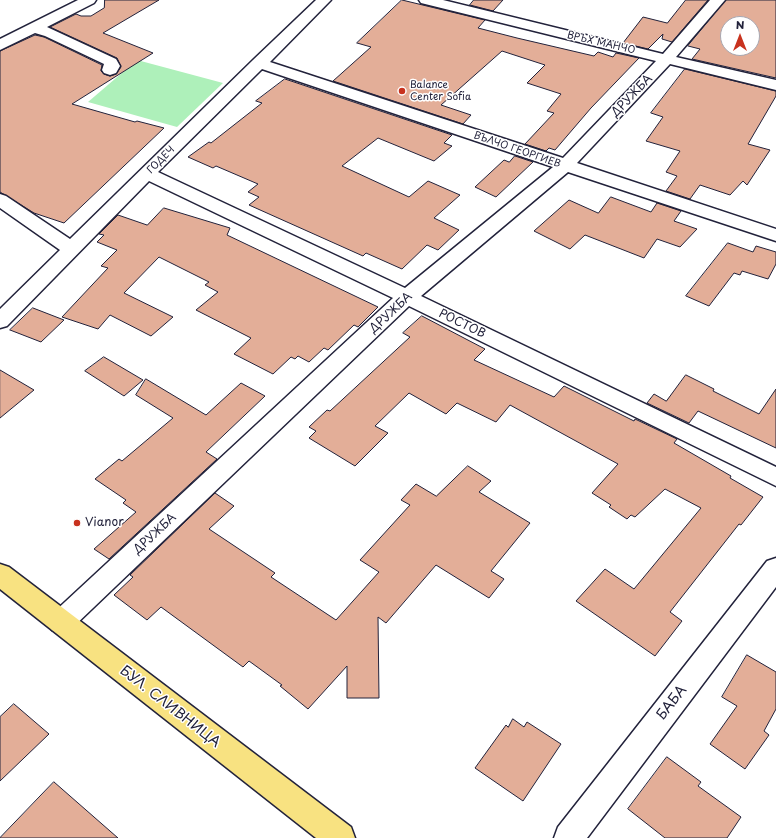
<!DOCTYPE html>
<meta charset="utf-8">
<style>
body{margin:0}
#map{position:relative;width:776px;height:838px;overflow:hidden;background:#fff;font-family:"Playpen Sans",sans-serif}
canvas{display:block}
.north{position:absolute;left:720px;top:16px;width:40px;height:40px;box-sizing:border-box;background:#fff;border:1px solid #a7a7b1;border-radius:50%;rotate:0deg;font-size:11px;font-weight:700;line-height:16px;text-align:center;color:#22223b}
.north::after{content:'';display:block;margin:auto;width:14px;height:18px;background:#c8321e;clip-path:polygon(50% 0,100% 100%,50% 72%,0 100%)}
</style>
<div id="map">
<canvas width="776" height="838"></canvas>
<div class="north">N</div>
</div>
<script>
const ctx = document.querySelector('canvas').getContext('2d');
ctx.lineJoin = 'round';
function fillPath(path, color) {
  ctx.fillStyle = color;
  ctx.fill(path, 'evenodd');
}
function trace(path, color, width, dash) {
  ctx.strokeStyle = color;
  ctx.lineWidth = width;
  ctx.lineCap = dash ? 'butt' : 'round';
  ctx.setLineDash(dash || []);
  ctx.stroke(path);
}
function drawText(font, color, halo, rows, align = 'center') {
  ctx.font = font + ' "Playpen Sans",sans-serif';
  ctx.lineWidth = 3;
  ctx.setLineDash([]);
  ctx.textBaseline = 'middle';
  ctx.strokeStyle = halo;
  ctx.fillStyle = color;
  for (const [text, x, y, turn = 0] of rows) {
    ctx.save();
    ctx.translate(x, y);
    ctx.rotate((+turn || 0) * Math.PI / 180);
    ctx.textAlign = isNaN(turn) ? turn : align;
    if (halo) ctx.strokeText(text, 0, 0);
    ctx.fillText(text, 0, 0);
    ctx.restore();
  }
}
fillPath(new Path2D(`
 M 137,60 L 223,83 L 177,127 L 88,102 Z`), '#aef0ba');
const building = new Path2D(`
 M 105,0 L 159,0 L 103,33 L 153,53 L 72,104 L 135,122 L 137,121 L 164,128 L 64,223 L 34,213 L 0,192 L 0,51 L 35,35 L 44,37 L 102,65 L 101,71 L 104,74 L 110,76 L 116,74 L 121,67 L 117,58 L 50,27 L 76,14 L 81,16 L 91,16 L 104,8 Z
 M 402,0 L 485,20 L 478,28 L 517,38 L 594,56 L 598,52 L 613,57 L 616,53 L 639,58 L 591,108 L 555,150 L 549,148 L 546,151 L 525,144 L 554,113 L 547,111 L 561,94 L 527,83 L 545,65 L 502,51 L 441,105 L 471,115 L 463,124 L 333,81 L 371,47 L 357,43 Z
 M 474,0 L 503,0 L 493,11 L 470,5 Z
 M 686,0 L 708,0 L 672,42 L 662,39 L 663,34 L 648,49 L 623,43 L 643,17 L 667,23 Z
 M 726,0 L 776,0 L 776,78 L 692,59 L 700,49 L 688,46 ZM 728,24 L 752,24 L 752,48 L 728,48 Z
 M 685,69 L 776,91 L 776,96 L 748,144 L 770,150 L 747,185 L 743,181 L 730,195 L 700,185 L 690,199 L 666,191 L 677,176 L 666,172 L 680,151 L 646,141 L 663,117 L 651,113 Z
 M 285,79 L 452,135 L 444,143 L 452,146 L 434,161 L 378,138 L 342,166 L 409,197 L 428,181 L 460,195 L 434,218 L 459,230 L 438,250 L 427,245 L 402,269 L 366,253 L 363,256 L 249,205 L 259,197 L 248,192 L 258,184 L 216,166 L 213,168 L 188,157 L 209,142 L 211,143 L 262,103 L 256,101 Z
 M 515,156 L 533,162 L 496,197 L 475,187 L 504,160 L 509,162 Z
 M 611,197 L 651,212 L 657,203 L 681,211 L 674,221 L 697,229 L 680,247 L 657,239 L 644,258 L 585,235 L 570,249 L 534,231 L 569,200 L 598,213 Z
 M 164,208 L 230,228 L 227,235 L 378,307 L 358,327 L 354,325 L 328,350 L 324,348 L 309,362 L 298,356 L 295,359 L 291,357 L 273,374 L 234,354 L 251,338 L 196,310 L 218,292 L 205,285 L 209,282 L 159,257 L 124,293 L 173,317 L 151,336 L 110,315 L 98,329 L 62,317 L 108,268 L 101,266 L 117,250 L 97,242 L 104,235 L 99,234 L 118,215 L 147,225 Z
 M 728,243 L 753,252 L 756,246 L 776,252 L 776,264 L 768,279 L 742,271 L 740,275 L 734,273 L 709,306 L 686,296 Z
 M 33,308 L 64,320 L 41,342 L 10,330 Z
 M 422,316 L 485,349 L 474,360 L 554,397 L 564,386 L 634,421 L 635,419 L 677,439 L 674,443 L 731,476 L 730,478 L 763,497 L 741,525 L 739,524 L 670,612 L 682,621 L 655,656 L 576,601 L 605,569 L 634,589 L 701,508 L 665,489 L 635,517 L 631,515 L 627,519 L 609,507 L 611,505 L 592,493 L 618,464 L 510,405 L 496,422 L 457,403 L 446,414 L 409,393 L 375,426 L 388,433 L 355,466 L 309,438 L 316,431 L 309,427 L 327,410 L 330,411 L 410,337 L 403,333 Z
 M 104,357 L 143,380 L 124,396 L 85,371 Z
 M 0,370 L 34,390 L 0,418 Z
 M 686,375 L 714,389 L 713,391 L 759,414 L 776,389 L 776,448 L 698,411 L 689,423 L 647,403 L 654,394 L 666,401 Z
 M 146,379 L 206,415 L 241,383 L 265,396 L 206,452 L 217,459 L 109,559 L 94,549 L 136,512 L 123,503 L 126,500 L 95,479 L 119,459 L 122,461 L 173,418 L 136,395 Z
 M 468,466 L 491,481 L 479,492 L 530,523 L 491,571 L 504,579 L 489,598 L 436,565 L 386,623 L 378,617 L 379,698 L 347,698 L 347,666 L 308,709 L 280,686 L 282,685 L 249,661 L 243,667 L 161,607 L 147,620 L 114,595 L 133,577 L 130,575 L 215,493 L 234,506 L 209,529 L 275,573 L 271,577 L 336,620 L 379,572 L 360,560 L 410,505 L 401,500 L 416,484 L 436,496 Z
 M 747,655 L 776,672 L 776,709 L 764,731 L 769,735 L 745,769 L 710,744 L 737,706 L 722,697 Z
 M 14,704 L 49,734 L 0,781 L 0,717 Z
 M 513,719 L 524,727 L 527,722 L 561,744 L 523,801 L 475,768 L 506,725 L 508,727 Z
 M 667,757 L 701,782 L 698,786 L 741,817 L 727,838 L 665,838 L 628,809 Z
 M 54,782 L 118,838 L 0,838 Z`);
fillPath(building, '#e3ae98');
trace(building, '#22223b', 1);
const minor = new Path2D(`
 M 78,0 L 96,0 L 94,3 L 47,27 L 116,59 L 120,66 L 116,73 L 110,75 L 104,73 L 102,70 L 104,64 L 45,36 L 35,33 L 0,50 L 0,39 Z
 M 316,0 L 331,0 L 270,62 L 563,158 L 656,61 L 421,3 L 419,0 L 443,0 L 663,54 L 710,0 L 725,0 L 676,57 L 776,80 L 776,90 L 670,64 L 577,163 L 776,229 L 776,241 L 568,172 L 421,296 L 776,467 L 776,486 L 409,306 L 70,630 L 61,633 L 52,630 L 48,622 L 52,614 L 393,298 L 149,181 L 7,326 L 0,328 L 0,309 L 60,250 L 0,208 L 0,194 L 6,196 L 70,239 L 253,60 ZM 262,69 L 553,167 L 405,288 L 158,172 Z
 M 776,558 L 776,587 L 587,838 L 554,838 L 558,827 L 767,561 Z`);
const major = new Path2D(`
 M 0,564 L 9,567 L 351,827 L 355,838 L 316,838 L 0,589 Z`);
trace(minor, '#22223b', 3);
trace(major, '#22223b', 3);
fillPath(minor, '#fff');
fillPath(major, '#f8e281');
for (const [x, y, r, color] of [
 [402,91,4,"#c8321e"],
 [77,523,4,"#c8321e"]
]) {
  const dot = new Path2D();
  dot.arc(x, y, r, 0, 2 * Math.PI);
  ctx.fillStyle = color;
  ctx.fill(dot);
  trace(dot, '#fff', 1.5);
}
drawText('10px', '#22223b', '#fff', [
 ["ВРЪХ МАНЧО",601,43,13],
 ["ВЪЛЧО ГЕОРГИЕВ",517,150,19],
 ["ГОДЕЧ",161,160,-45]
]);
drawText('10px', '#22223b', '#fff', [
 ["Balance",410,85],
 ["Center Sofia",410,97]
], 'left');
drawText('12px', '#22223b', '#fff', [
 ["ДРУЖБА",632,96,-46],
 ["ДРУЖБА",391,313,-43],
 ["РОСТОВ",462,324,26],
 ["ДРУЖБА",155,534,-43]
]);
drawText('12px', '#22223b', '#fff', [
 ["Vianor",85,523]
], 'left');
drawText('14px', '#22223b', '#fff', [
 ["БАБА",672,703,-52],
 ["БУЛ. СЛИВНИЦА",170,707,38]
]);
</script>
